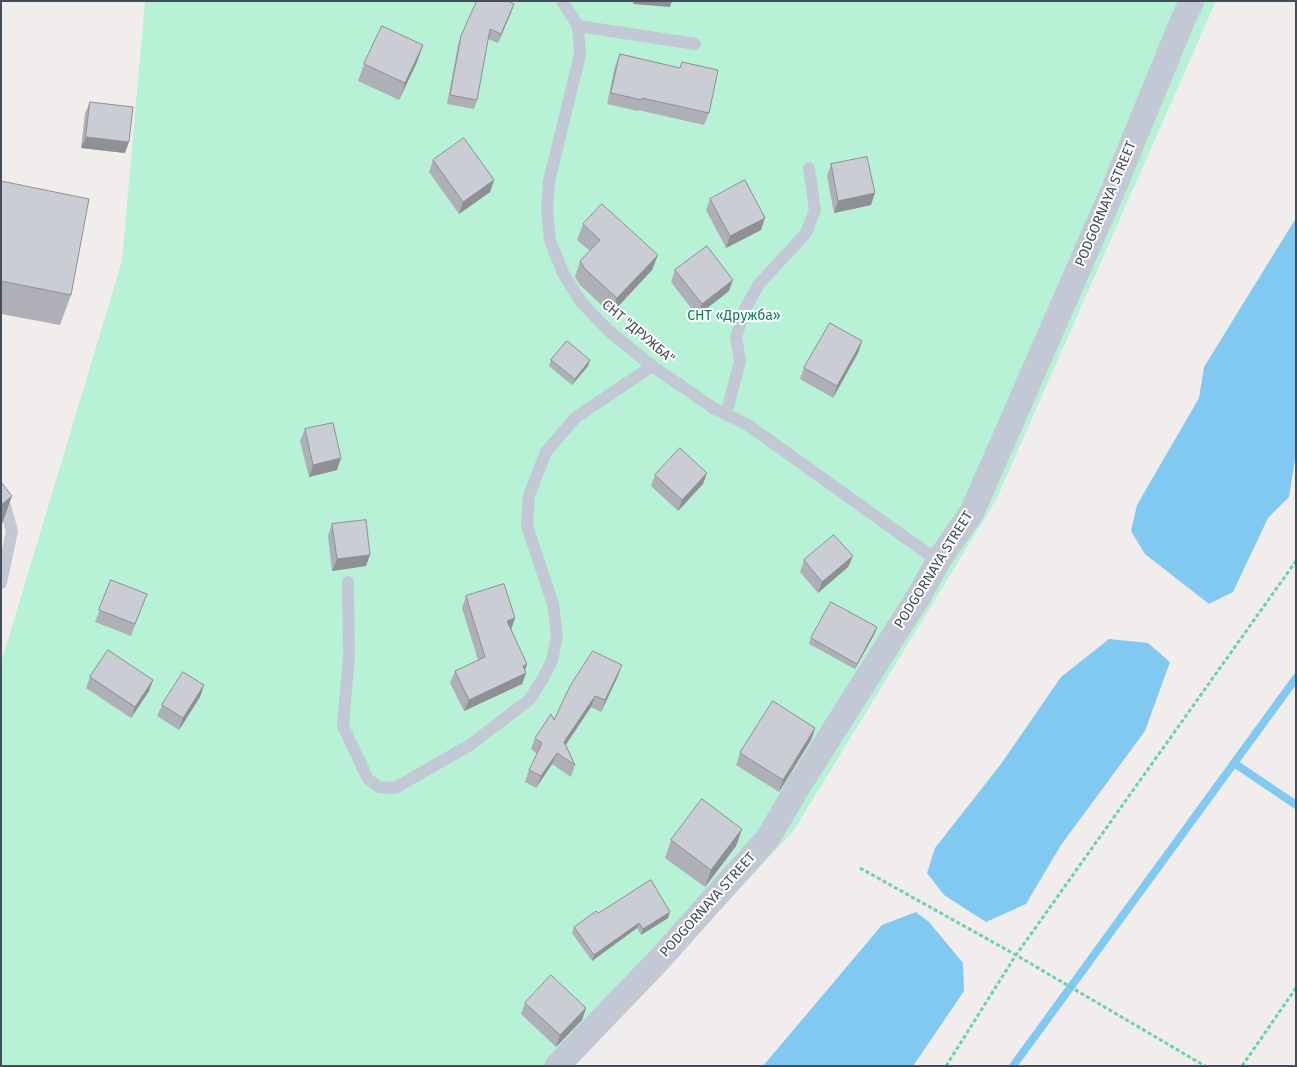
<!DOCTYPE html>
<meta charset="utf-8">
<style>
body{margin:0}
#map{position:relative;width:1297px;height:1067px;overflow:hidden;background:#f0edec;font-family:"Fira Sans",sans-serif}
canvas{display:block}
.frame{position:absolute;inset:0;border:2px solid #444d5b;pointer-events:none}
</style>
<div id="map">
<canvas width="1297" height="1067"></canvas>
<div class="frame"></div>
</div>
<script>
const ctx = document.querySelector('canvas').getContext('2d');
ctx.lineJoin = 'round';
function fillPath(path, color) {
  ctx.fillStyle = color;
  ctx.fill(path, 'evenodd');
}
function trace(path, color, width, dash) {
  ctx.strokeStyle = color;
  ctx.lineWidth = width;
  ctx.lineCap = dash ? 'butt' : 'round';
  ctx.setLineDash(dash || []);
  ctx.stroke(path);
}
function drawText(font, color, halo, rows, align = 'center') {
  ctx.font = font + ' "Fira Sans",sans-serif';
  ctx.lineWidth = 4;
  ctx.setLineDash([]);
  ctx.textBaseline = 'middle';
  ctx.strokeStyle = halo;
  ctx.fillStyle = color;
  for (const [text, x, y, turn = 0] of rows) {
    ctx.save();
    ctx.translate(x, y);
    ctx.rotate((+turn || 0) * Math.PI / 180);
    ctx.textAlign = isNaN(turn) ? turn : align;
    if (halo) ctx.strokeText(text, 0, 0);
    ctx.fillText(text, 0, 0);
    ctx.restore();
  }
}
fillPath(new Path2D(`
 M 145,1 L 1216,1 L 996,500 L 794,830 L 575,1066 L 1,1066 L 1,663 L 122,261 Z`), '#b7f1d6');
fillPath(new Path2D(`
 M 1296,218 L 1296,453 L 1289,497 L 1268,518 L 1233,592 L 1209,604 L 1145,554 L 1131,531 L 1137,505 L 1199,398 L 1204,367 Z
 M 1109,639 L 1148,643 L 1170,662 L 1145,731 L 1061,845 L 1026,904 L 986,922 L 944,895 L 927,873 L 935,848 L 1001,764 L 1061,677 Z
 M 916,912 L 929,922 L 963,963 L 964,991 L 913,1066 L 763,1066 L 882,925 Z`), '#81c9f1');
trace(new Path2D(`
 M 1234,763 L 1296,805
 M 1013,1066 L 1296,678`), '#81c9f1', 8);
trace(new Path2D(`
 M 860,868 L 1016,955 L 1205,1066
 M 946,1066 L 1016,955 L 1296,561
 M 1242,1066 L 1296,988`), '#6dd1ae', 3, [4, 2.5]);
trace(new Path2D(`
 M 562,1 L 578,26 L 580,55 L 549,181 L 547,209 L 550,240 L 563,273 L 581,302 L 609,331 L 652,366 L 715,409 L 748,425 L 938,561
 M 578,26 L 695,44
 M 726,415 L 740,361 L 736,337 L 745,309 L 759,284 L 806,233 L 815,210 L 809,168
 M 1,496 L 5,506 L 12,531 L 1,583
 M 348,582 L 349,656 L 343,726 L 368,779 L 379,787 L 395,788 L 470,745 L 529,700 L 542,680 L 552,661 L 557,635 L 553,604 L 527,526 L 529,495 L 546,452 L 575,418 L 652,366`), '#c2c9d5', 12);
trace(new Path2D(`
 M 557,1066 L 657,962 L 768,838 L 798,787 L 920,594 L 938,561 L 972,512 L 1113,190 L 1184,17 L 1192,1`), '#c2c9d5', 25);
fillPath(new Path2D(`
 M 514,4 L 498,43 L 488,39 L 477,100 L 474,109 L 447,104 L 458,45 L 461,36 Z
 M 423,45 L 417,62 L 399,100 L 358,81 L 364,64 Z
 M 620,54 L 680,68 L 682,62 L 709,113 L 704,125 L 638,110 L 638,111 L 607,104 L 615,66 Z
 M 90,102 L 125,153 L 81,148 L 85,113 Z
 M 433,160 L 494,180 L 490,192 L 459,214 L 429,172 Z
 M 831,164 L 871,205 L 834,213 L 827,176 Z
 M 1,181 L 71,295 L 60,325 L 1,314 Z
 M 710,199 L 761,230 L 726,248 L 706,210 Z
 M 583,224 L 652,270 L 611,314 L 580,285 L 575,277 L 580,261 L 590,251 L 577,240 Z
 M 675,270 L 729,291 L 697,316 L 671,282 Z
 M 862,341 L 858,353 L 833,398 L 800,379 L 804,368 Z
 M 551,360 L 588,366 L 572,385 L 549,366 Z
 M 305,429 L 337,470 L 309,477 L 300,441 Z
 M 655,475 L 703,484 L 678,511 L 651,486 Z
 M 332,524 L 366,566 L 332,571 L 328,536 Z
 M 853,556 L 848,567 L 818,593 L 800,572 L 804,560 Z
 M 111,580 L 147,594 L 131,636 L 95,622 Z
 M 466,596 L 526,673 L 522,684 L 464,711 L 450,683 L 455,671 L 478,660 L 462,608 Z
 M 877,627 L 875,633 L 855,669 L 809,644 L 811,638 Z
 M 618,676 L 601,712 L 591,707 L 566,745 L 575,765 L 571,777 L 552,764 L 536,788 L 525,782 L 529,770 L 537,754 L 531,749 L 535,738 L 554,720 Z
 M 90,677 L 153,680 L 149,691 L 131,718 L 86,688 Z
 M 204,685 L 200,697 L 179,730 L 157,716 L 162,705 Z
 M 815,728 L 811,740 L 779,792 L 736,765 L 740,753 Z
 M 742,829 L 736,846 L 705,887 L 665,858 L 671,840 Z
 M 598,913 L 668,918 L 641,935 L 637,928 L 592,961 L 572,933 L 574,927 Z
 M 525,1003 L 586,1008 L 582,1020 L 556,1047 L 521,1014 Z`), '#afb0b7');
fillPath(new Path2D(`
 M 634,1 L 672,1 L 670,7 L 633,4 Z
 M 514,4 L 511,13 L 498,43 L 501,34 Z
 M 423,45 L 417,62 L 399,100 L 405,83 Z
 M 86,137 L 129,142 L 125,153 L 81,148 Z
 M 494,180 L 490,192 L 459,214 L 463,202 Z
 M 875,193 L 871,205 L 834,213 L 838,201 Z
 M 765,218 L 761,230 L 726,248 L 730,236 Z
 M 658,255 L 652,270 L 611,314 L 617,298 Z
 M 733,280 L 729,291 L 697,316 L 702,304 Z
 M 862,341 L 858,353 L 833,398 L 837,386 Z
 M 590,360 L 588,366 L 572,385 L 575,379 Z
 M 341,458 L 337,470 L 309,477 L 313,465 Z
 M 707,473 L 703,484 L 678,511 L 682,500 Z
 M 12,496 L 1,527 L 1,505 Z
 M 370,555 L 366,566 L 332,571 L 337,559 Z
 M 853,556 L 848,567 L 818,593 L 822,582 Z
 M 515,618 L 511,630 L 507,621 Z
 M 877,627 L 875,633 L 855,669 L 857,664 Z
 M 527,664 L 524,674 L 526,673 L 522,684 L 464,711 L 469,700 L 523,666 Z
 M 622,665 L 618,676 L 601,712 L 605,700 Z
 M 153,680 L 149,691 L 131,718 L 135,707 Z
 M 204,685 L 200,697 L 179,730 L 183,718 Z
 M 595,696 L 591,707 L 560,753 L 564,742 Z
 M 815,728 L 811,740 L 779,792 L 783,780 Z
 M 557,753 L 552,764 L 536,788 L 541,776 Z
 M 742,829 L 736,846 L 705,887 L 711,870 Z
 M 670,912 L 668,918 L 641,935 L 643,929 Z
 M 639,923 L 637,928 L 592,961 L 594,955 Z
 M 586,1008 L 582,1020 L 556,1047 L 560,1035 Z`), '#8e9095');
const building = new Path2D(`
 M 477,1 L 508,1 L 514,4 L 501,34 L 490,29 L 477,100 L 450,95 L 461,36 Z
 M 382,26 L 423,45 L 405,83 L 364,64 Z
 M 620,54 L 680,68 L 682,62 L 718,70 L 709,113 L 642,98 L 642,100 L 611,93 Z
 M 90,102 L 133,107 L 129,142 L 86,137 Z
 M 464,138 L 494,180 L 463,202 L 433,160 Z
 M 867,157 L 875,193 L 838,201 L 831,164 Z
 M 745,180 L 765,218 L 730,236 L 710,199 Z
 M 1,181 L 89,199 L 71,295 L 1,281 Z
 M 602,204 L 658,255 L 617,298 L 585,269 L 580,261 L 600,240 L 583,224 Z
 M 707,246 L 733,280 L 702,304 L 675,270 Z
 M 830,323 L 862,341 L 837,386 L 804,368 Z
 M 567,341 L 590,360 L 575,379 L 551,360 Z
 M 333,423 L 341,458 L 313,465 L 305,429 Z
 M 680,448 L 707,473 L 682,500 L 655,475 Z
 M 1,482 L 12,496 L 1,505 Z
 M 366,520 L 370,555 L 337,559 L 332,524 Z
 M 834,535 L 853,556 L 822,582 L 804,560 Z
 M 111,580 L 147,594 L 135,624 L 99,610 Z
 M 504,584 L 515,618 L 507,621 L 527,664 L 523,666 L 526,673 L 469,700 L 455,671 L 485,657 L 466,596 Z
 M 831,602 L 877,627 L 857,664 L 811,638 Z
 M 108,650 L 153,680 L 135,707 L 90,677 Z
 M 593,651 L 622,665 L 605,700 L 595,696 L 564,742 L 575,765 L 557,753 L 541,776 L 529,770 L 542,743 L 535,738 L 551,714 L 554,720 L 570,686 Z
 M 183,672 L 204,685 L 183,718 L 162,705 Z
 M 773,701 L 815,728 L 783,780 L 740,753 Z
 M 702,799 L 742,829 L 711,870 L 671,840 Z
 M 651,880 L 670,912 L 643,929 L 639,923 L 594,955 L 574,927 L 596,911 L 598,913 Z
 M 551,975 L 586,1008 L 560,1035 L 525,1003 Z`);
fillPath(building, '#cbcdd5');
trace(building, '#8e9095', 1);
drawText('14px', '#444d5b', '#fff', [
 ["PODGORNAYA STREET",1106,204,-67],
 ["СНТ \"ДРУЖБА\"",638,332,40],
 ["PODGORNAYA STREET",934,570,-58],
 ["PODGORNAYA STREET",708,905,-48]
]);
drawText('14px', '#118059', '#fff', [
 ["СНТ «Дружба»",734,316]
]);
</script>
